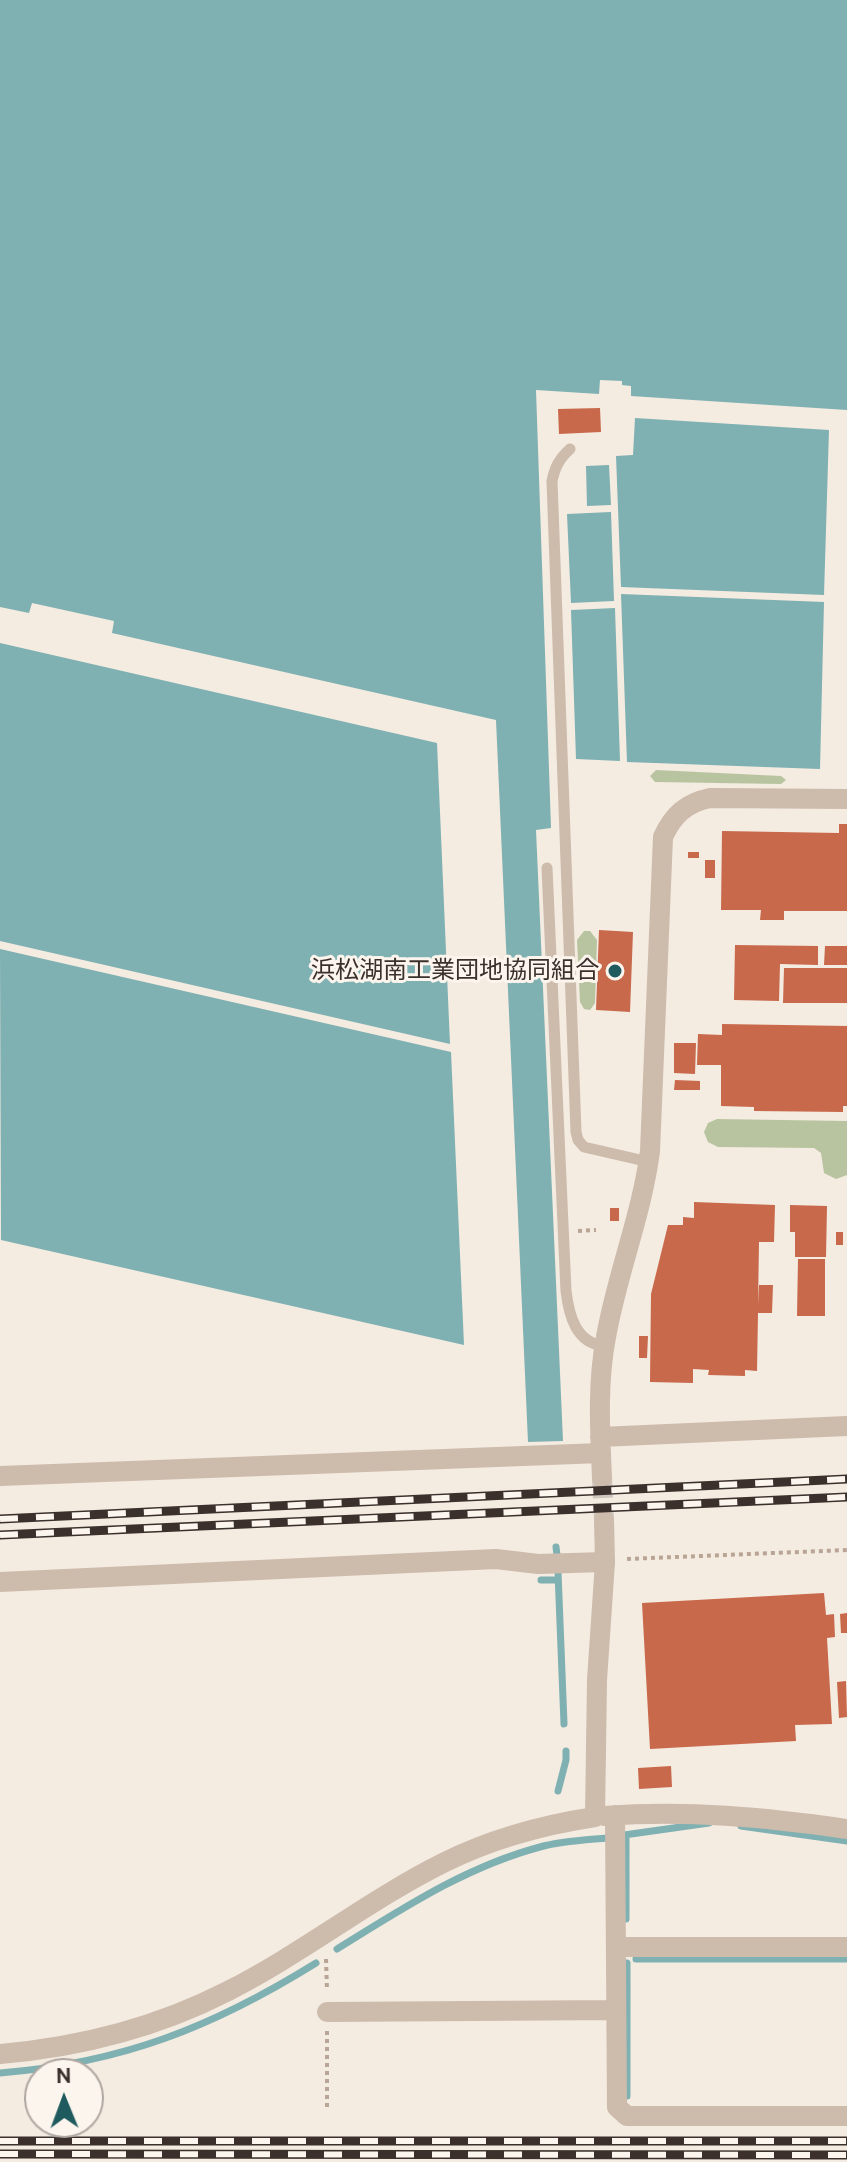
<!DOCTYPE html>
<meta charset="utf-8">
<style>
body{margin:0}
#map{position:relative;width:847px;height:2162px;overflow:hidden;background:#f4ebe1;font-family:Cabin,sans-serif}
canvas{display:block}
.north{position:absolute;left:24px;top:2058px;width:80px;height:80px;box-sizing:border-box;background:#fbf5ee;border:2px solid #aea6a0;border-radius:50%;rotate:359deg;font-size:22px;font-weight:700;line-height:32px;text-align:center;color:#3b302b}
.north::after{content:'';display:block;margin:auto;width:28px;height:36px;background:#1f5a5e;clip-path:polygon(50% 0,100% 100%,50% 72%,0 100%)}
</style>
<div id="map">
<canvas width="847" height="2162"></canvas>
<div class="north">N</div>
</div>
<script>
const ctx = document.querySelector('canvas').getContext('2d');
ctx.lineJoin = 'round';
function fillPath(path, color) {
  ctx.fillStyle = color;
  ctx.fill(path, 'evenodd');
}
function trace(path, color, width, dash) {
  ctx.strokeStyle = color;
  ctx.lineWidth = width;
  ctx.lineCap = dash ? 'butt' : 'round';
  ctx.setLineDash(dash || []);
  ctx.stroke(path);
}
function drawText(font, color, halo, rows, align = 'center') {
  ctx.font = font + ' Cabin,"Noto Sans JP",sans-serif';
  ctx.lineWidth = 6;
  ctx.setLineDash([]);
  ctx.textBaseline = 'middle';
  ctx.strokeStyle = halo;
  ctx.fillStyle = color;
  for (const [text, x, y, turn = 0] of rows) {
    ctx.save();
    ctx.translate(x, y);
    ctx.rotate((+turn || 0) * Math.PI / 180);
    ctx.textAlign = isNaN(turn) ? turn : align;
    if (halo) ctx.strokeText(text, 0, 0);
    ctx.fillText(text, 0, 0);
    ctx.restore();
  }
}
fillPath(new Path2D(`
 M 656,770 L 781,776 L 786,780 L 781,784 L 655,782 L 650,776 Z
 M 584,931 L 590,931 L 597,940 L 595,1003 L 590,1010 L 584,1009 L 580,1002 L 577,940 Z
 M 717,1119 L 847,1121 L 847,1175 L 836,1179 L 824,1173 L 821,1153 L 814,1148 L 718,1147 L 708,1142 L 704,1132 L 708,1123 Z`), '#b8c4a0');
fillPath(new Path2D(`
 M 0,0 L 847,0 L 847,410 L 631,396 L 631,386 L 622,385 L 622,381 L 600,380 L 599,394 L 536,390 L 551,828 L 536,830 L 563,1441 L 528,1442 L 496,720 L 112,633 L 114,621 L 32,603 L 29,613 L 0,607 Z
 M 635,418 L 829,430 L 824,595 L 621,587 L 616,456 L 633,455 Z
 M 609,465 L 611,505 L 587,506 L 586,466 Z
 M 611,512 L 614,601 L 571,603 L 567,514 Z
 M 621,594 L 824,602 L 820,769 L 627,762 Z
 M 615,608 L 620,761 L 576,759 L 571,610 Z
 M 0,643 L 437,743 L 450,1044 L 0,941 Z
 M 0,949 L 451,1052 L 464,1345 L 1,1240 Z`), '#7fb0b2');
trace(new Path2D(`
 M 556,1547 L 557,1555
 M 558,1572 L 564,1724
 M 541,1580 L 558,1580
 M 558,1791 L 566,1760 L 566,1751
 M 741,1826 L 847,1841
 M 624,1835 L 709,1823
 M 626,1835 L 626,1919
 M 337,1949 C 402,1909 465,1867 540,1847 C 561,1841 585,1840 607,1838
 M 636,1959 L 847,1959
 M 627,1963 L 627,2096
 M 0,2073 C 122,2063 213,2027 316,1963`), '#7fb0b2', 7);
fillPath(new Path2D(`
 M 600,408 L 601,432 L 559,434 L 558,409 Z
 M 839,824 L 847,824 L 847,911 L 784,911 L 784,920 L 760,920 L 761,910 L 721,910 L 722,831 L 839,833 Z
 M 688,852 L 699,852 L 699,858 L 688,858 Z
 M 705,860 L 715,860 L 715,878 L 705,878 Z
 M 599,930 L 633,932 L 630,1012 L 596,1010 Z
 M 735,945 L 818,946 L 818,965 L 780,964 L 779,1001 L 734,1000 Z
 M 825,946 L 847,946 L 847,965 L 824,965 Z
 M 784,968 L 847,968 L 847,1003 L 783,1003 Z
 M 722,1024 L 847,1026 L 847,1106 L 843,1106 L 843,1112 L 754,1111 L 754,1107 L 721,1106 L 721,1065 L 697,1065 L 698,1034 L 722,1035 Z
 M 674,1043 L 696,1043 L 695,1074 L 674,1073 Z
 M 675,1080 L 700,1081 L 700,1090 L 674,1090 Z
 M 694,1202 L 775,1205 L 774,1242 L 759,1242 L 758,1305 L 759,1285 L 773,1285 L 772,1313 L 758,1313 L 757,1371 L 745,1370 L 745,1376 L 708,1375 L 709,1370 L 693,1369 L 693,1383 L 650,1382 L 651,1294 L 668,1225 L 683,1225 L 683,1217 L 694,1218 Z
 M 790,1205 L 827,1206 L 826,1257 L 795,1257 L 795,1232 L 790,1232 Z
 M 610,1208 L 619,1208 L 619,1221 L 610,1221 Z
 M 836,1232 L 843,1232 L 843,1245 L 836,1245 Z
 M 798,1259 L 825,1259 L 825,1316 L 797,1316 Z
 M 639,1336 L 648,1336 L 647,1358 L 639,1358 Z
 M 824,1593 L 826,1615 L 834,1614 L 835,1637 L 827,1638 L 832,1724 L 795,1725 L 796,1741 L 650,1749 L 642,1603 Z
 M 847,1613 L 847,1633 L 841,1633 L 840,1614 Z
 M 846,1681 L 847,1717 L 839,1718 L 837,1682 Z
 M 671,1766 L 672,1787 L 639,1789 L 638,1768 Z`), '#c8694b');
trace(new Path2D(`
 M 602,1478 L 604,1520`), '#cfc6bd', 20, [20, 10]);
trace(new Path2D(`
 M 578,1231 L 596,1230
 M 627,1559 L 847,1550
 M 326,1959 L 327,1990
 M 327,2031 L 327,2109`), '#b9a596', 4, [4, 4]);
trace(new Path2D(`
 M 570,449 C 559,459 555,467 552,481 L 576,1132 L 578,1140 L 584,1147 L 649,1162
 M 547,868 L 566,1291 C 569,1316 576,1343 604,1346`), '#cdbbac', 11);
trace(new Path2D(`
 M 0,1476 L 601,1453
 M 0,1582 L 496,1559 L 538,1564 L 605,1562
 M 615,1815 L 617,2107 L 627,2116 L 847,2116
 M 604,1816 C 688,1810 764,1817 847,1829
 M 616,1947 L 847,1947
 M 327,2012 L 616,2010`), '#cdbbac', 20);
trace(new Path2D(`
 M 600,1437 L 847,1426
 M 602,1478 C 600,1431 597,1384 606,1337 C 617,1274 642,1214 650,1151 L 663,837 C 673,815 686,803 710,798 L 847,799
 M 0,2054 C 81,2047 156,2028 228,1991 C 303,1953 369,1900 443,1863 C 491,1839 542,1825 595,1817 L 597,1680 L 605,1562 L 604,1520`), '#cdbbac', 20);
const rail = new Path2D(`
 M 0,1519 L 847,1479
 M 0,1535 L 847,1497
 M 0,2141 L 847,2141
 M 0,2154 L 847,2155`);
trace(rail, '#3b302b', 9);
trace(rail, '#fbf5ee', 6, [18]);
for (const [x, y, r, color] of [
 [615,971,8,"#1f5a5e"]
]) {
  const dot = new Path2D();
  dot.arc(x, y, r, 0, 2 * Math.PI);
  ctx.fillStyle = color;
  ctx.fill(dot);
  trace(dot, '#fbf5ee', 3);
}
drawText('24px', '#3b302b', '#fbf5ee', [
 ["浜松湖南工業団地協同組合",599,971]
], 'right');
</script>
